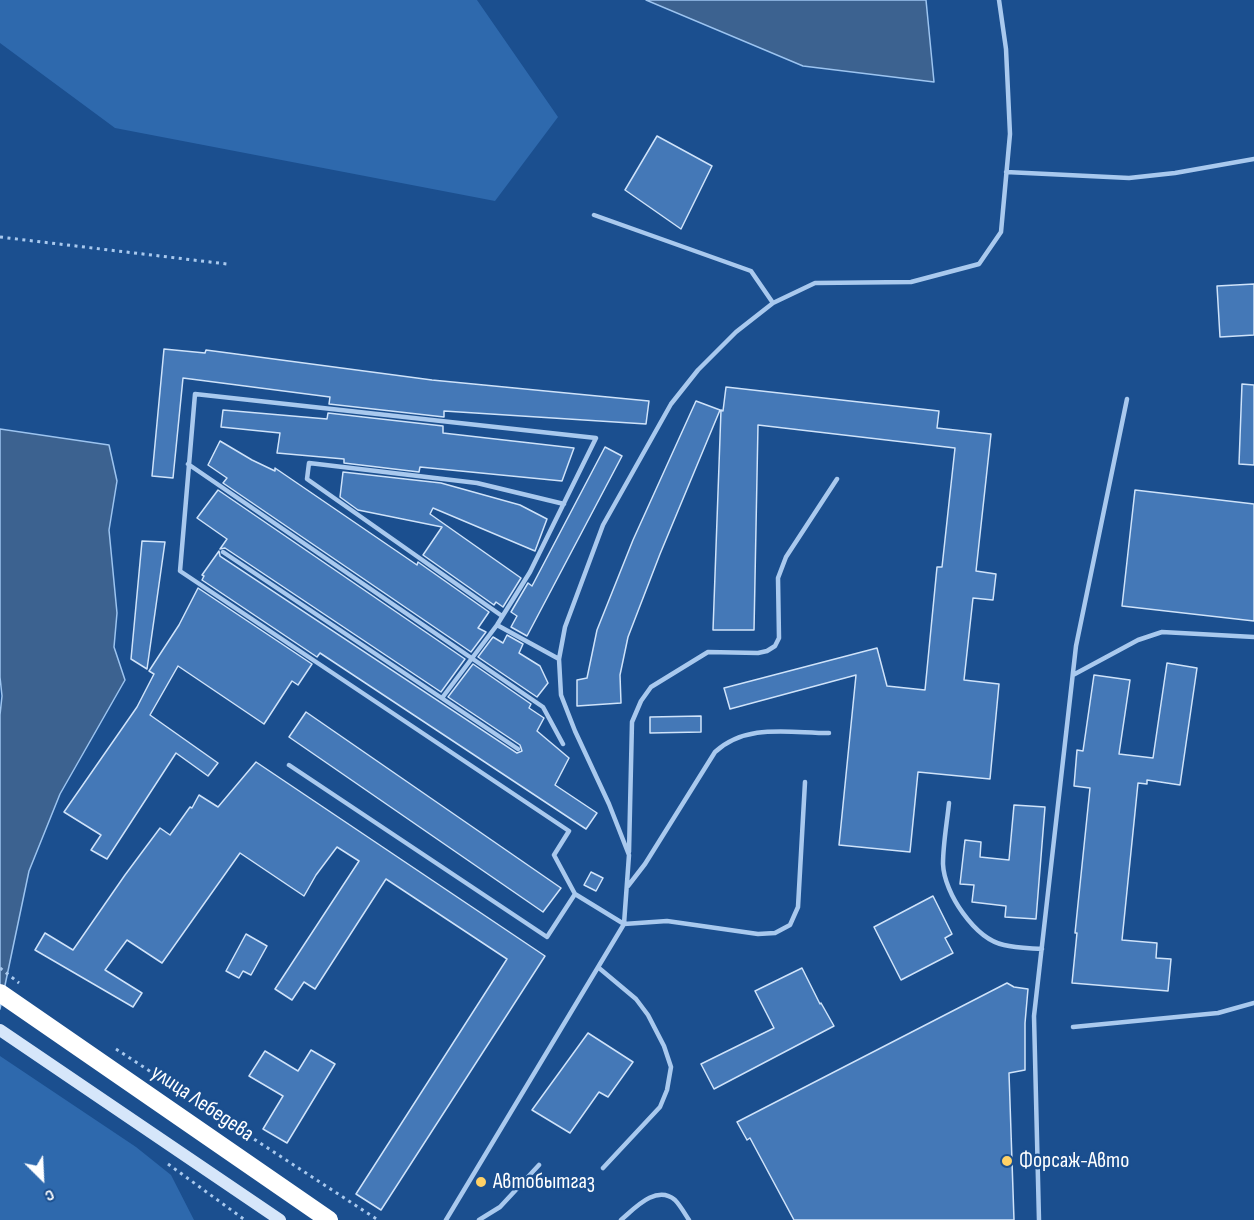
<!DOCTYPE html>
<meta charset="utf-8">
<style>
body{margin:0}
#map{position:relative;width:1254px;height:1220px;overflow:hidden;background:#1b4f8f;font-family:"Sofia Sans Condensed",sans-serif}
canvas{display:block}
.north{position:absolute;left:12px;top:1148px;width:60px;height:60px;-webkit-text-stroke:4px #1b4f8f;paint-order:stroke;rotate:156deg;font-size:16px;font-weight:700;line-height:24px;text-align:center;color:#fff}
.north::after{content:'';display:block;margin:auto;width:21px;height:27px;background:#fff;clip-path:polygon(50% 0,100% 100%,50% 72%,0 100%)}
</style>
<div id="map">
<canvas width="1254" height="1220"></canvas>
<div class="north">С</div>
</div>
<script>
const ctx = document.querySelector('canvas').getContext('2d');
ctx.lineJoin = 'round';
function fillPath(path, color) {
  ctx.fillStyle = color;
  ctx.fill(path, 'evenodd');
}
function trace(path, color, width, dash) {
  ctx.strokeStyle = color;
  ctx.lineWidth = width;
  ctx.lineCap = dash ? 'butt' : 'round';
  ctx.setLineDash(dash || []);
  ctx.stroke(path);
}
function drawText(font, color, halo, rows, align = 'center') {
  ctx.font = font + ' "Sofia Sans Condensed",sans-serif';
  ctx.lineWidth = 5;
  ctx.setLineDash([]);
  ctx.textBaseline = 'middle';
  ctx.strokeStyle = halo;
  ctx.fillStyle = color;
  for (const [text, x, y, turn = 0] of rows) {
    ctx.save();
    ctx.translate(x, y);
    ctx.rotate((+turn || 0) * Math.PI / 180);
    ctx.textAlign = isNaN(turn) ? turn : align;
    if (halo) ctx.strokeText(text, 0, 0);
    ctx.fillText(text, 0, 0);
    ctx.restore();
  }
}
fillPath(new Path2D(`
 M 0,0 L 477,0 L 558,117 L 495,201 L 115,128 L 0,43 Z
 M 0,1056 L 136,1147 L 171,1175 L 194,1220 L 0,1220 Z`), '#2e69ad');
const water = new Path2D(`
 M 646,0 L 926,0 L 934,82 L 803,66 Z
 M 0,429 L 109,445 L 117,481 L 109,530 L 117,613 L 114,647 L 125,680 L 60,794 L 29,871 L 0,1009 L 0,715 L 2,696 L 0,677 Z`);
fillPath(water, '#3c6290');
trace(water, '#9cc4f0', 1.5);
const building = new Path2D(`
 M 657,136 L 712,166 L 681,229 L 625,190 Z
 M 1254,284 L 1254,335 L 1220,337 L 1217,286 Z
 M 164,349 L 205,353 L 206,350 L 432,380 L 649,401 L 646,424 L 444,411 L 444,417 L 329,404 L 330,397 L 183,378 L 173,478 L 152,476 Z
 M 1242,384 L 1254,385 L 1254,465 L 1239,464 Z
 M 726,387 L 939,411 L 937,428 L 991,434 L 976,571 L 996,574 L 993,600 L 973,598 L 964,680 L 999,684 L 990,779 L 918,772 L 910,852 L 839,845 L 856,675 L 730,709 L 724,688 L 877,648 L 887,686 L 925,690 L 937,567 L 942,567 L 955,448 L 758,425 L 754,630 L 713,630 L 721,410 L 723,411 Z
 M 696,401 L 720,410 L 660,554 L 628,637 L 620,675 L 621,703 L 577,706 L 577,680 L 587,678 L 597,630 L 633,540 Z
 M 223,410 L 327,419 L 328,413 L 443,426 L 443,433 L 574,448 L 562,481 L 420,467 L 419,472 L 344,463 L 344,459 L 277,453 L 280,433 L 221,427 Z
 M 220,441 L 252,460 L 275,471 L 275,468 L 417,565 L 418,562 L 489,612 L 478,628 L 486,632 L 471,652 L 223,483 L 227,478 L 208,465 Z
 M 605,447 L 622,456 L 527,636 L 511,627 L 517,616 L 511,612 L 528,583 L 532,586 Z
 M 343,472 L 441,483 L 520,505 L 547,519 L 535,551 L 433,508 L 430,514 L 521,578 L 503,607 L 496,602 L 494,605 L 423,555 L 442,527 L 358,510 L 340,497 Z
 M 218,490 L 465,659 L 441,692 L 225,548 L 220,549 L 227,539 L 197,518 Z
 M 1135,490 L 1254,504 L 1254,621 L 1122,606 Z
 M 142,541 L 165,542 L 147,669 L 131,659 Z
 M 219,551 L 220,556 L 517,753 L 522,751 L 520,745 L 448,697 L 473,664 L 531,704 L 529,708 L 544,718 L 537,731 L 569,758 L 555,785 L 597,813 L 586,829 L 320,653 L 317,657 L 202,580 L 204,576 L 202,575 Z
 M 198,588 L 312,664 L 298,685 L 292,681 L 264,724 L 178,666 L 150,715 L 218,763 L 208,776 L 176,753 L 107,859 L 91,850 L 101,835 L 64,812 L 137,707 L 154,674 L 149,671 L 179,625 Z
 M 507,635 L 523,644 L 519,653 L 540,666 L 548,683 L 537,697 L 478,657 L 493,637 L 503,643 Z
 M 1167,663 L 1197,668 L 1180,785 L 1147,780 L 1147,784 L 1138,783 L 1122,940 L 1157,943 L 1156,958 L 1171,959 L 1168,991 L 1072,983 L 1077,933 L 1075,933 L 1090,788 L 1074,786 L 1077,750 L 1083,751 L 1094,675 L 1130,680 L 1119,754 L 1153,758 Z
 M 306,712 L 561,888 L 543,912 L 289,737 Z
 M 701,716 L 701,732 L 650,733 L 650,717 Z
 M 256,762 L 545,956 L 381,1210 L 356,1194 L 507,959 L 386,879 L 315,989 L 304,982 L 292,1000 L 275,989 L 359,861 L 337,847 L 316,875 L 304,896 L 240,853 L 162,963 L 127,940 L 105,970 L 142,993 L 133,1007 L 35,950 L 45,933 L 73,950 L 125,875 L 160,828 L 170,835 L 190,807 L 192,808 L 199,795 L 218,807 Z
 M 1014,805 L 1045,807 L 1036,919 L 1005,917 L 1006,906 L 972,902 L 974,885 L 960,884 L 965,840 L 981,842 L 980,857 L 1009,860 Z
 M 591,872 L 603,878 L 596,891 L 584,885 Z
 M 933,896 L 952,934 L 945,938 L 953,953 L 901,980 L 874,927 Z
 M 246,934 L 267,946 L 251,975 L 243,971 L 239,978 L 226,971 Z
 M 802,968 L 820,1004 L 821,1003 L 834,1026 L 714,1089 L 701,1064 L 774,1028 L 755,991 Z
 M 1007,983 L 1014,987 L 1028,989 L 1025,1023 L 1025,1070 L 1009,1073 L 1014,1220 L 794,1220 L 750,1138 L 747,1140 L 737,1122 Z
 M 588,1033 L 633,1062 L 608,1097 L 599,1092 L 570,1133 L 532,1110 Z
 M 311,1050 L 335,1064 L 287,1143 L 263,1129 L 283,1096 L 249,1076 L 265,1051 L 298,1071 Z`);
fillPath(building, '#4478b7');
trace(building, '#cfe3fa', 1.5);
trace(new Path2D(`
 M 0,237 L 227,264
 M 0,968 L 19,983
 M 116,1049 L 378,1220
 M 168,1164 L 245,1220`), '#a9c9ee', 3, [3, 4.5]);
trace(new Path2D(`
 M 1006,172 L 1129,178 L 1175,173 L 1254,159
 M 594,215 L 751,271 L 773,303
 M 188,464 L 543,707 L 563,744
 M 223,552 L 518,749
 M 502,616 L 307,479 L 309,463 L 477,483 L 564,504
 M 497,625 L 559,659
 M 1073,675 L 1138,640 L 1162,632 L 1254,637
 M 289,765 L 547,937 L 575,894 L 554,855 L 569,831 L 180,571 L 195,394 L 596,438 L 530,572 L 497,625 L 442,698
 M 949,803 C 947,823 943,844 943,864 C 944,893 975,939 1004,945 C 1016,948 1029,948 1042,949
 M 629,852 L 632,722 L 641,701 L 651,687 L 708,652 L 758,653 L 767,651 L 775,646 L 779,638 L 778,578 L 786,557 L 837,479
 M 628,886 L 645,864 L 715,752 C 747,723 789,733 829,733
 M 575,894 L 624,924 L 667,921 L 758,934 L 775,933 L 790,925 L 798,907 L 805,782
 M 599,968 L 636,999 L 648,1015 L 664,1046 L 671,1067 L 667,1090 L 660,1107 L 603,1168
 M 1073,1027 L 1218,1013 L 1254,1003
 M 446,1220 L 624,924 L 629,855 L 609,804 L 575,731 L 561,695 L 559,659 L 565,627 L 603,525 L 671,404 L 698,370 L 736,332 L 773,303 L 815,283 L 911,282 L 979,264 L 1001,232 L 1010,134 L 1006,49 L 999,0
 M 479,1220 L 500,1207 L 539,1165
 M 621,1220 C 634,1209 656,1184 675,1200 C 680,1205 685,1214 689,1220
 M 1039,1220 L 1034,1016 L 1076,646 L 1127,399`), '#a9c9ee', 4.5);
trace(new Path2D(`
 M 0,1030 L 280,1220`), '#d6e6fa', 12);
trace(new Path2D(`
 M 0,993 L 329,1220`), '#fff', 18);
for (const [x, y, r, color] of [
 [1007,1161,6,"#ffd166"],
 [481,1182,6,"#ffd166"]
]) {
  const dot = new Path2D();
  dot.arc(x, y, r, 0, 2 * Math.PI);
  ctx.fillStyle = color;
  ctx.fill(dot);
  trace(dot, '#1b4f8f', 2);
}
drawText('22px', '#fff', '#1b4f8f', [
 ["улица Лебедева",202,1104,34]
]);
drawText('22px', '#fff', '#1b4f8f', [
 ["Форсаж-Авто",1019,1161],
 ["Автобытгаз",493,1182]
], 'left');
</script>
